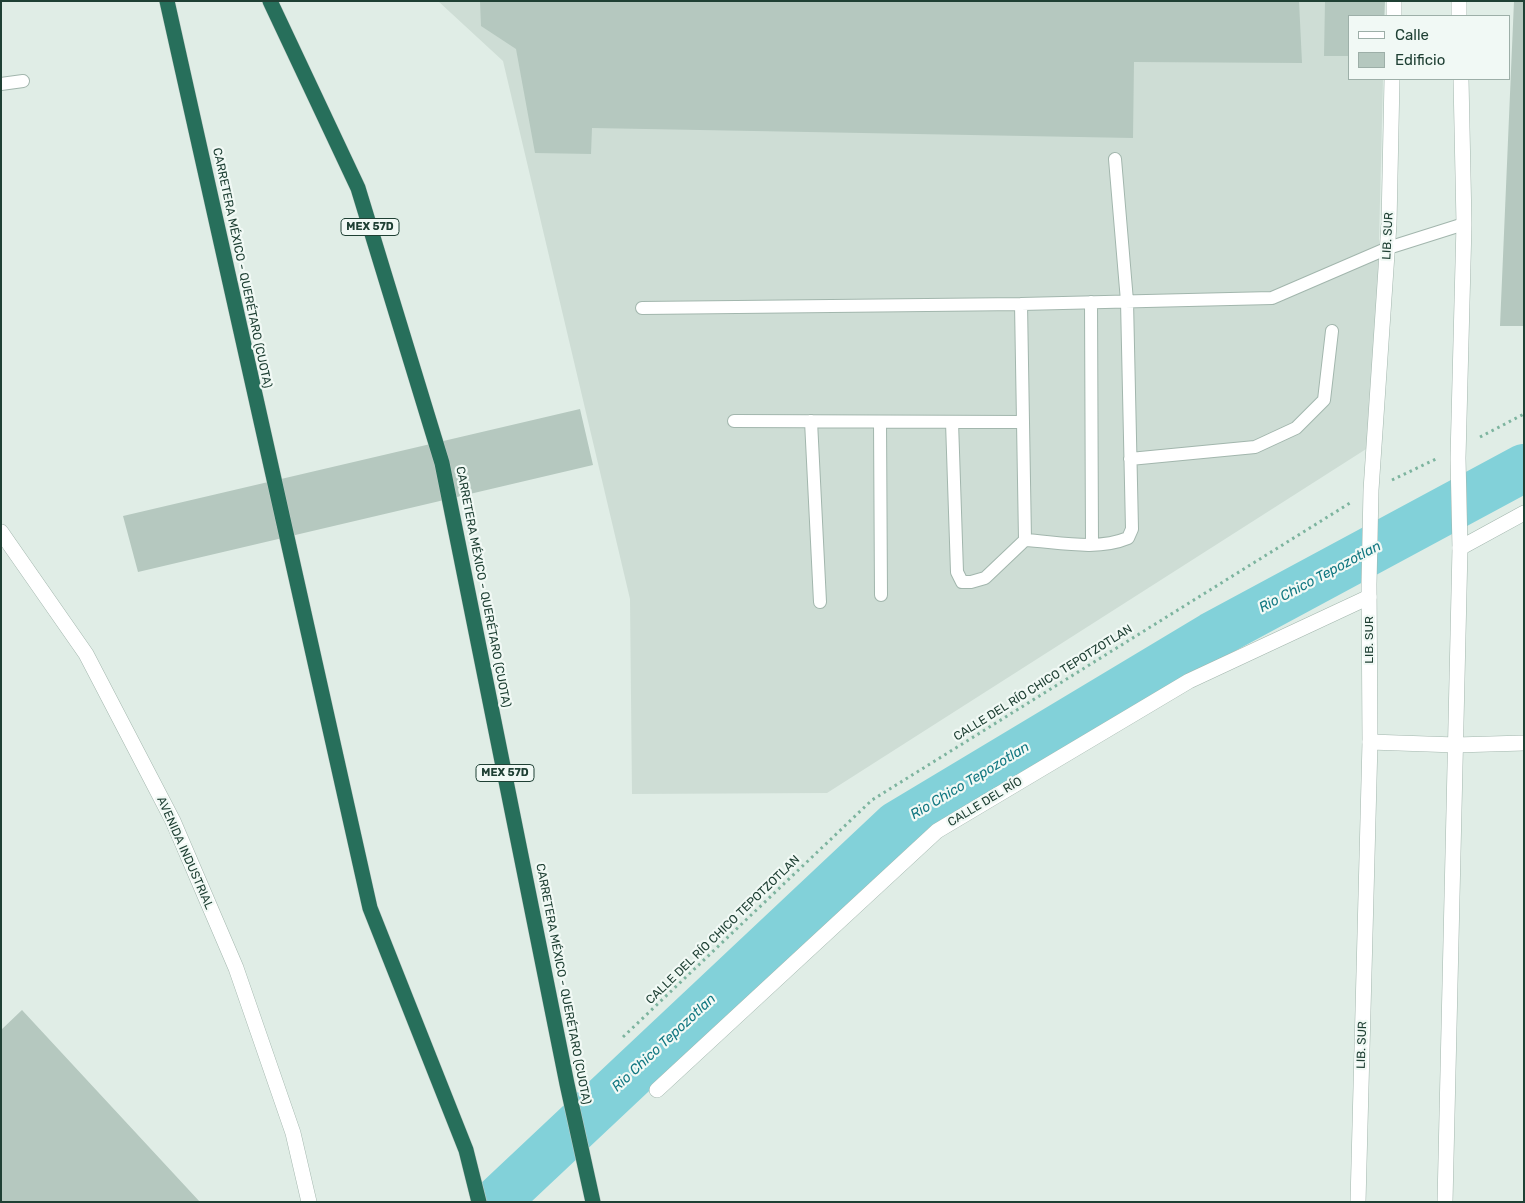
<!DOCTYPE html>
<meta charset="utf-8">
<style>
body{margin:0}
#map{position:relative;width:1525px;height:1203px;overflow:hidden;background:#e0ede6;font-family:Rubik,sans-serif}
canvas{display:block}
.frame{position:absolute;inset:0;border:2px solid #1f4034;pointer-events:none}
.legend{position:absolute;left:1348px;top:15px;width:162px;height:65px;box-sizing:border-box;background:#f1f9f5;border:1px solid #9dafa8;margin:0;padding:6px 9px;list-style:none;font-size:15px;color:#1f4034}
.legend li{display:flex;align-items:center;gap:10px;height:25px}
.legend b{width:25px;border:1px solid #9dafa8}
</style>
<div id="map">
<canvas width="1525" height="1203"></canvas>
<div class="frame"></div>
<ul class="legend">
<li><b style="height:6px;background:#fff"></b>Calle</li>
<li><b style="height:14px;background:#b5c8bf"></b>Edificio</li>
</ul>
</div>
<script>
const ctx = document.querySelector('canvas').getContext('2d');
ctx.lineJoin = 'round';
function fillPath(path, color) {
  ctx.fillStyle = color;
  ctx.fill(path, 'evenodd');
}
function trace(path, color, width, dash) {
  ctx.strokeStyle = color;
  ctx.lineWidth = width;
  ctx.lineCap = dash ? 'butt' : 'round';
  ctx.setLineDash(dash || []);
  ctx.stroke(path);
}
function drawText(font, color, halo, rows, align = 'center') {
  ctx.font = font + ' Rubik,sans-serif';
  ctx.lineWidth = 4.5;
  ctx.setLineDash([]);
  ctx.textBaseline = 'middle';
  ctx.strokeStyle = halo;
  ctx.fillStyle = color;
  for (const [text, x, y, turn = 0] of rows) {
    ctx.save();
    ctx.translate(x, y);
    ctx.rotate((+turn || 0) * Math.PI / 180);
    ctx.textAlign = isNaN(turn) ? turn : align;
    if (halo) ctx.strokeText(text, 0, 0);
    ctx.fillText(text, 0, 0);
    ctx.restore();
  }
}
fillPath(new Path2D(`
 M 438,1 L 1385,1 L 1385,16 L 1349,16 L 1349,79 L 1383,79 L 1374,444 L 827,793 L 632,794 L 630,599 L 503,61 Z`), '#ceddd5');
trace(new Path2D(`
 M 496,1202 L 897,825 L 1212,636 L 1524,468`), '#82d1d9', 48);
fillPath(new Path2D(`
 M 480,1 L 1299,1 L 1302,63 L 1134,62 L 1133,138 L 592,128 L 591,154 L 535,153 L 516,49 L 481,26 Z
 M 1325,1 L 1385,1 L 1384,16 L 1349,16 L 1349,56 L 1324,56 Z
 M 1514,1 L 1524,1 L 1524,326 L 1500,326 Z
 M 580,409 L 593,465 L 138,572 L 123,516 Z
 M 22,1010 L 200,1202 L 1,1202 L 1,1030 Z`), '#b5c8bf');
const service = new Path2D(`
 M 1,84 L 23,81
 M 1091,302 L 1092,545
 M 1021,304 L 1025,540
 M 642,308 L 1021,304 L 1272,298 L 1388,248 L 1464,224
 M 734,421 L 1023,422
 M 811,421 L 820,602
 M 880,422 L 881,595
 M 952,422 L 957,572 L 962,582 L 971,582 L 985,578 L 1025,540 C 1058,542 1097,551 1128,538 L 1132,529 L 1127,301 L 1115,159
 M 1130,459 L 1255,447 L 1296,428 L 1324,400 L 1332,331`);
const minor = new Path2D(`
 M 1,532 L 86,654 L 173,821 L 236,968 L 293,1133 L 309,1202
 M 1460,548 L 1524,513
 M 1370,742 L 1456,745 L 1524,743
 M 657,1090 L 937,831 L 1189,681 L 1369,597`);
const tertiary = new Path2D(`
 M 1459,1 L 1459,16
 M 1394,16 L 1394,1
 M 1358,1202 L 1370,742 L 1369,584 L 1371,490 L 1389,224 L 1392,79
 M 1445,1202 L 1460,548 L 1458,458 L 1464,224 L 1461,79`);
const motorway = new Path2D(`
 M 167,1 L 370,908 L 466,1150 L 479,1202
 M 270,1 L 358,188 L 442,463 L 567,1084 L 593,1202`);
trace(service, '#a2b6ad', 14);
trace(minor, '#a2b6ad', 16);
trace(tertiary, '#a2b6ad', 16);
trace(motorway, '#c0cac6', 16);
trace(new Path2D(`
 M 1480,437 L 1524,414
 M 1392,480 L 1436,459
 M 623,1037 L 872,800 L 1350,503`), '#7db49f', 3, [2.5, 4]);
trace(service, '#fff', 12);
trace(minor, '#fff', 15);
trace(tertiary, '#fff', 15);
trace(motorway, '#276f5b', 15);
for (const [x, y, w] of [
 [370,227,58],
 [505,773,58]
]) {
  const box = new Path2D();
  box.roundRect(x - w / 2, y - 8.5, w, 17, 4);
  ctx.fillStyle = '#f1f9f5';
  ctx.fill(box);
  trace(box, '#1f4034', 1);
}
drawText('bold 11px', '#1f4034', null, [
 ["MEX 57D",370,227],
 ["MEX 57D",505,773]
]);
drawText('12px', '#1f4034', '#f1f9f5', [
 ["LIB. SUR",1388,236,-87],
 ["CARRETERA MÉXICO - QUERÉTARO (CUOTA)",242,268,78],
 ["CARRETERA MÉXICO - QUERÉTARO (CUOTA)",483,587,79],
 ["LIB. SUR",1370,640,-90],
 ["CALLE DEL RÍO CHICO TEPOTZOTLAN",1043,683,-32],
 ["CALLE DEL RÍO",985,802,-31],
 ["AVENIDA INDUSTRIAL",185,853,66],
 ["CALLE DEL RÍO CHICO TEPOTZOTLAN",723,930,-44],
 ["CARRETERA MÉXICO - QUERÉTARO (CUOTA)",563,984,79],
 ["LIB. SUR",1362,1045,-88]
]);
drawText('italic 14px', '#127882', '#f1f9f5', [
 ["Rio Chico Tepozotlan",1320,577,-28],
 ["Rio Chico Tepozotlan",970,781,-31],
 ["Rio Chico Tepozotlan",664,1043,-43]
]);
</script>
